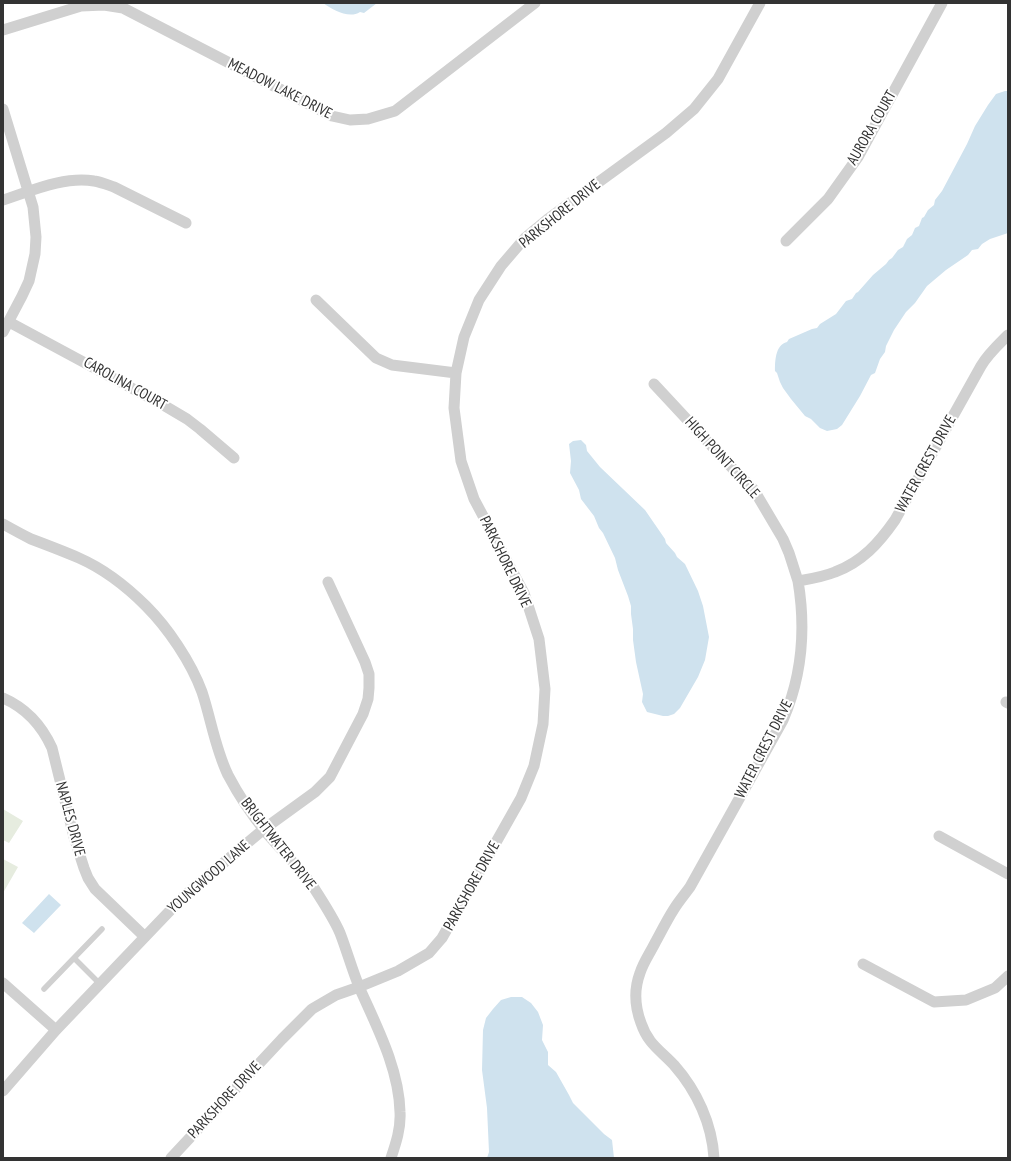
<!DOCTYPE html>
<style>
body{margin:0}
#map{position:relative;width:1011px;height:1161px;overflow:hidden;background:#fff;font-family:"PT Sans Narrow",sans-serif}
canvas{display:block}
.frame{position:absolute;inset:0;border:4px solid #333;pointer-events:none}
</style>
<div id="map">
<canvas width="1011" height="1161"></canvas>
<div class="frame"></div>
</div>
<script>
const ctx = document.querySelector('canvas').getContext('2d');
ctx.lineJoin = 'round';
function fillPath(path, color) {
  ctx.fillStyle = color;
  ctx.fill(path, 'evenodd');
}
function trace(path, color, width, dash) {
  ctx.strokeStyle = color;
  ctx.lineWidth = width;
  ctx.lineCap = dash ? 'butt' : 'round';
  ctx.setLineDash(dash || []);
  ctx.stroke(path);
}
function drawText(font, color, halo, rows, align = 'center') {
  ctx.font = font + ' "PT Sans Narrow",sans-serif';
  ctx.lineWidth = 4;
  ctx.setLineDash([]);
  ctx.textBaseline = 'middle';
  ctx.strokeStyle = halo;
  ctx.fillStyle = color;
  for (const [text, x, y, turn = 0] of rows) {
    ctx.save();
    ctx.translate(x, y);
    ctx.rotate((+turn || 0) * Math.PI / 180);
    ctx.textAlign = isNaN(turn) ? turn : align;
    if (halo) ctx.strokeText(text, 0, 0);
    ctx.fillText(text, 0, 0);
    ctx.restore();
  }
}
fillPath(new Path2D(`
 M 3,809 L 23,821 L 9,843 L 3,840 Z
 M 3,859 L 18,867 L 3,893 Z`), '#e6ecdf');
fillPath(new Path2D(`
 M 323,3 L 377,3 L 364,13 L 360,12 C 349,19 333,10 323,3 Z
 M 1005,91 L 1008,91 L 1008,233 L 990,239 L 982,244 L 978,249 L 972,250 L 968,255 L 946,270 L 927,286 L 915,303 L 906,312 L 894,330 L 886,346 L 885,352 L 880,359 L 875,373 L 871,375 L 860,396 L 842,425 L 837,429 L 827,431 L 820,428 L 811,419 L 805,416 L 791,399 L 783,388 L 780,382 L 777,373 L 775,371 C 775,362 775,345 787,342 L 789,339 L 812,329 L 817,328 L 820,324 L 836,314 L 846,301 L 852,299 L 856,293 L 858,292 L 873,275 L 886,264 L 889,260 L 892,258 L 898,250 L 903,247 L 907,239 L 912,235 L 915,228 L 919,226 L 922,218 L 924,217 L 928,210 L 934,205 L 935,200 L 942,191 L 967,144 L 975,126 L 988,105 L 996,94 Z
 M 581,440 L 586,445 L 587,451 L 600,467 L 645,510 L 665,539 L 666,543 L 675,553 L 677,557 L 685,564 L 698,591 L 703,606 L 709,637 L 705,660 L 698,677 L 680,708 L 674,714 L 668,716 L 663,716 L 647,712 L 642,702 L 643,694 L 636,662 L 633,640 L 633,629 L 631,614 L 631,606 L 628,596 L 618,570 L 615,558 L 603,533 L 599,528 L 594,516 L 581,499 L 579,490 L 570,473 L 571,461 L 569,444 L 573,441 Z
 M 49,894 L 61,905 L 34,933 L 22,923 Z
 M 511,997 L 522,997 L 531,1003 L 538,1012 L 543,1025 L 542,1040 L 548,1052 L 548,1065 L 556,1072 L 569,1095 L 573,1103 L 604,1134 L 612,1140 L 614,1158 L 487,1158 L 489,1152 L 487,1108 L 482,1070 L 483,1030 L 486,1018 L 493,1009 L 501,1000 Z`), '#cfe2ee');
trace(new Path2D(`
 M 74,958 L 100,984
 M 44,989 L 102,929`), '#d0d0d0', 5.5);
trace(new Path2D(`
 M 3,30 L 81,6 L 104,5 L 123,8 L 332,116 L 350,120 L 368,119 L 395,111 L 535,3
 M 3,109 L 33,207 L 36,237 L 35,254 L 29,281 L 22,296 L 3,332
 M 3,200 C 31,191 64,176 94,181 C 101,182 108,185 114,187 L 186,223
 M 786,241 L 828,199 L 858,157 L 942,3
 M 316,300 L 376,358 L 392,365 L 456,373
 M 9,322 L 165,406 L 187,419 L 200,429 L 234,458
 M 654,384 L 734,470 L 754,490 L 783,539 L 789,553 L 798,581
 M 3,524 C 12,529 21,534 31,539 C 47,545 63,551 79,558 C 104,569 127,587 146,606 C 168,628 191,662 202,692 C 211,719 215,748 228,775 C 238,794 251,814 265,831 C 280,849 298,866 312,885 C 321,899 333,917 340,933 C 347,951 352,970 360,989 C 377,1027 399,1069 400,1112 C 401,1128 396,1143 391,1158
 M 3,698 C 26,708 42,726 52,748 L 74,837 L 84,868 L 88,878 L 95,889 L 145,937
 M 1006,702 L 1008,703
 M 939,836 L 1008,874
 M 863,964 L 934,1002 L 966,1000 L 995,988 L 1008,976
 M 3,983 L 56,1030
 M 3,1091 L 56,1030 L 184,896 L 264,829 L 315,792 L 330,777 L 363,714 L 368,699 L 369,688 L 369,674 L 365,662 L 328,582
 M 171,1158 L 282,1039 L 312,1009 L 336,995 L 359,987 L 398,971 L 429,953 L 442,938 L 521,798 L 534,766 L 543,724 L 545,689 L 539,639 L 524,593 L 474,499 L 461,461 L 454,408 L 456,373 L 464,337 L 479,300 L 501,266 L 525,238 L 548,219 L 666,133 L 694,109 L 718,79 L 760,3
 M 714,1158 C 712,1124 697,1091 674,1065 C 660,1050 648,1044 641,1023 C 635,1007 634,989 640,973 C 643,963 650,953 655,943 C 661,932 667,920 674,909 C 679,901 685,894 690,887 C 721,831 752,776 783,720 C 802,676 806,629 798,581 C 810,579 823,577 835,572 C 862,562 879,543 895,520 L 981,366 C 988,354 998,345 1008,335`), '#d0d0d0', 11);
drawText('15px', '#333', '#fff', [
 ["MEADOW LAKE DRIVE",280,89,27],
 ["AURORA COURT",872,128,-60],
 ["PARKSHORE DRIVE",560,214,-39],
 ["CAROLINA COURT",125,384,29],
 ["HIGH POINT CIRCLE",722,458,48],
 ["WATER CREST DRIVE",926,464,-61],
 ["PARKSHORE DRIVE",505,562,64],
 ["WATER CREST DRIVE",764,749,-63],
 ["NAPLES DRIVE",70,819,75],
 ["BRIGHTWATER DRIVE",278,844,52],
 ["YOUNGWOOD LANE",209,877,-41],
 ["PARKSHORE DRIVE",472,886,-61],
 ["PARKSHORE DRIVE",225,1100,-47]
]);
</script>
